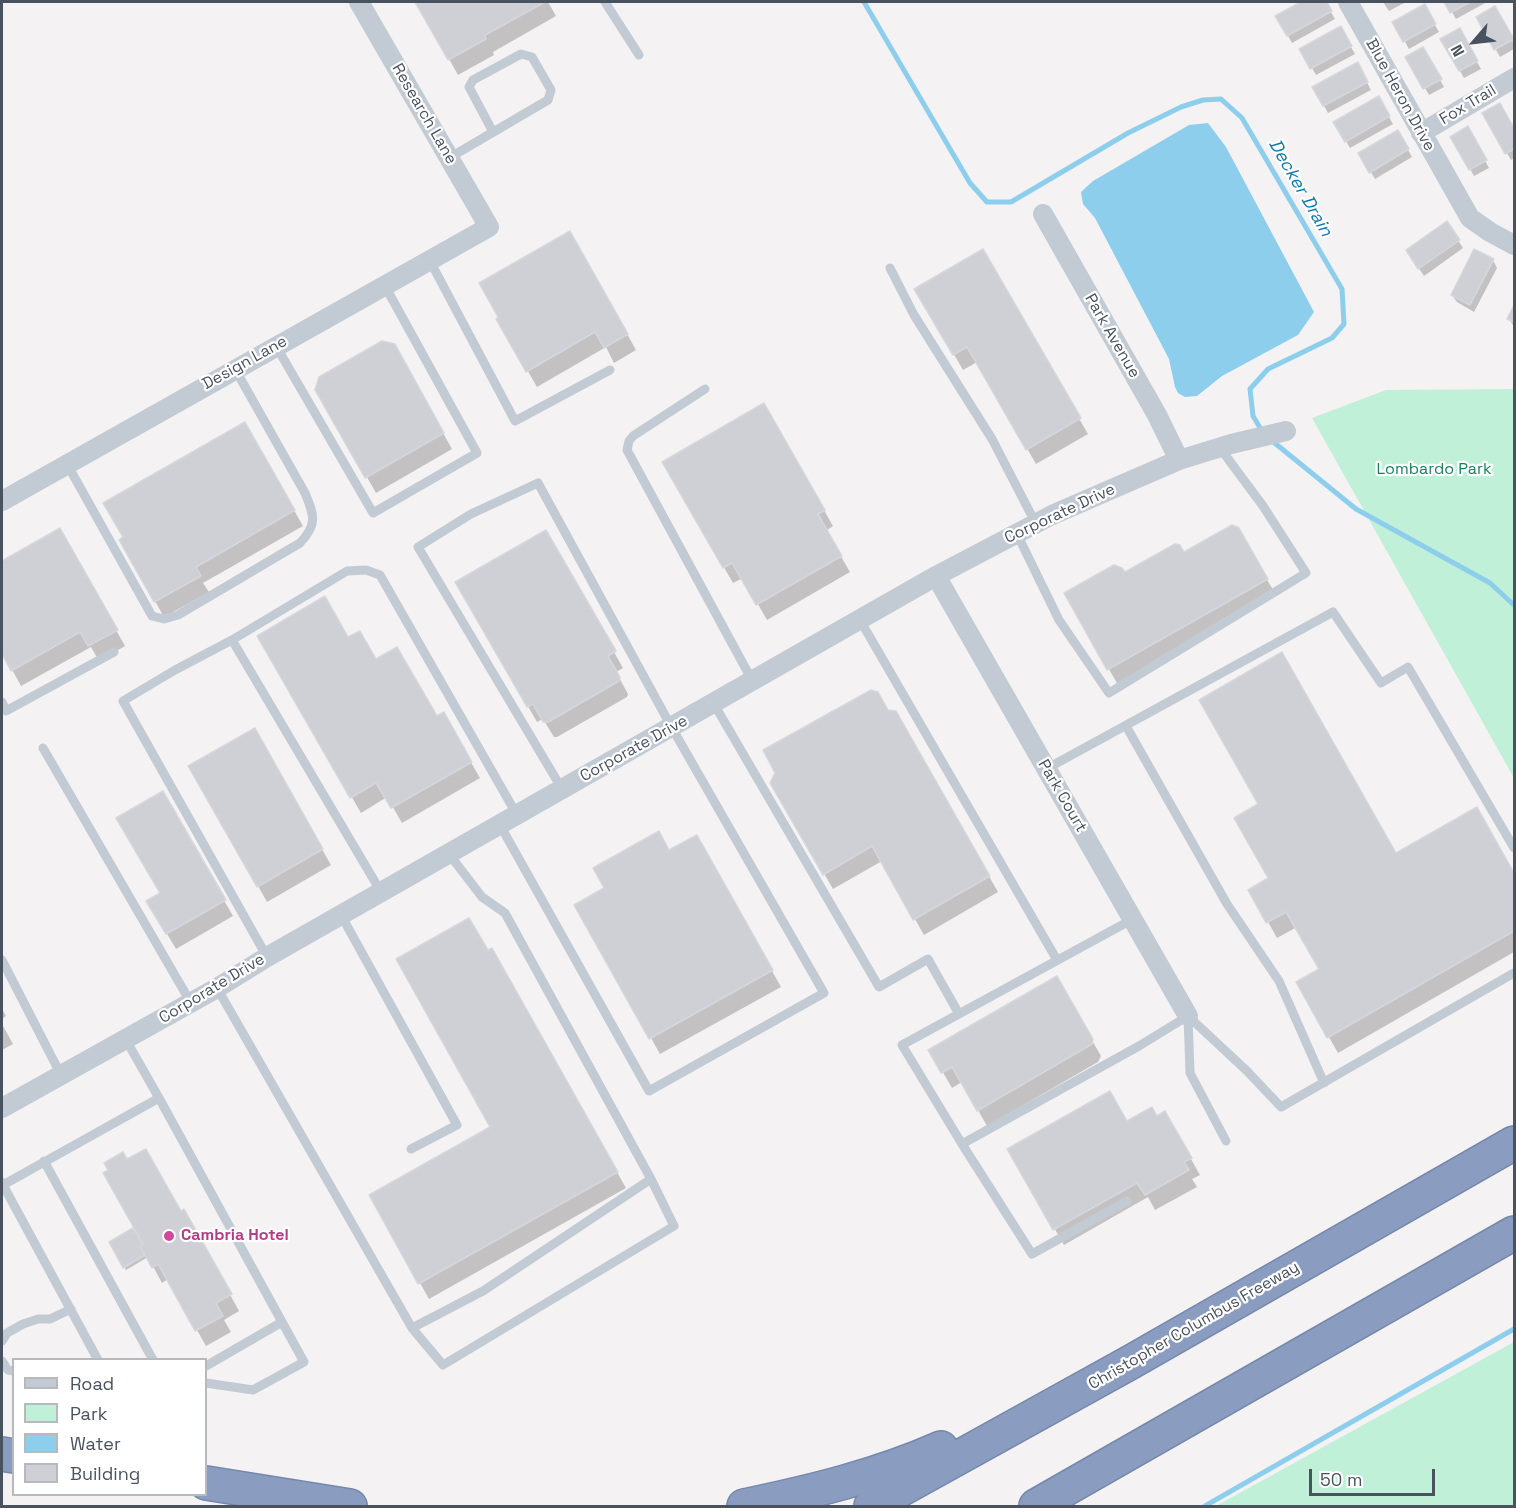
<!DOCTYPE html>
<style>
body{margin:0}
#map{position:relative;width:1516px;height:1508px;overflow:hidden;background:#f4f2f2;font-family:"Space Grotesk",sans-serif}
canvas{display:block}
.frame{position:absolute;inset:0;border:3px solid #49525f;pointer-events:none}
.legend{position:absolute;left:12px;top:1358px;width:195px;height:138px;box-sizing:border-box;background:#fff;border:2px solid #b6babf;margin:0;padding:8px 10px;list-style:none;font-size:18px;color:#49525f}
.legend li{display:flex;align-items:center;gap:12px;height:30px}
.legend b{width:30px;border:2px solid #b6babf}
.north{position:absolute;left:1444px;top:12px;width:60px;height:60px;-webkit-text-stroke:4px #fff;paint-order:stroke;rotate:242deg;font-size:16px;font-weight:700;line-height:24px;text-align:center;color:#49525f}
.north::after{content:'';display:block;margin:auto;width:21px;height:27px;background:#49525f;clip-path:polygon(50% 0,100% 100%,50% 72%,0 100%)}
.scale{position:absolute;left:1309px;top:1469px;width:126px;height:27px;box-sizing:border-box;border:3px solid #49525f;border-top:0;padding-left:8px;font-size:18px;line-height:21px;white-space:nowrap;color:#49525f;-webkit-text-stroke:4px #fff;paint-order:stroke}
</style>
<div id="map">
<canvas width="1516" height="1508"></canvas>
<div class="frame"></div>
<ul class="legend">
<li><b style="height:8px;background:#c2cad3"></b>Road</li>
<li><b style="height:16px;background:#c1f0d9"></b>Park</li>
<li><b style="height:16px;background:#8eceed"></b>Water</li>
<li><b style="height:16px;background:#ced0d6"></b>Building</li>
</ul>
<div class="north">N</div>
<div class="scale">50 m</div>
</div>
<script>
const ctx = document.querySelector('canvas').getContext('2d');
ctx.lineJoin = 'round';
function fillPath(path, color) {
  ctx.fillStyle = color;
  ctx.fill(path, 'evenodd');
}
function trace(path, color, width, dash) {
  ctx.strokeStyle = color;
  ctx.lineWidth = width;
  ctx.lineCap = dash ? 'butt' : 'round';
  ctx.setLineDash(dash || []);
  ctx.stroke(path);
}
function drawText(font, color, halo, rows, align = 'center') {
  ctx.font = font + ' "Space Grotesk",sans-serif';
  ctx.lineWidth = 4.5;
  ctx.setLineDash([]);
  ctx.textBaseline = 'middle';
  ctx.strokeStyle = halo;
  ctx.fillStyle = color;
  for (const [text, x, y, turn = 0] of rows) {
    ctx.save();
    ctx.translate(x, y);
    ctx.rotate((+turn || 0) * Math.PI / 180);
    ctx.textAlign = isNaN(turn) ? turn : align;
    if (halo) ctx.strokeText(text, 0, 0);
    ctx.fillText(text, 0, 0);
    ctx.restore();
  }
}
fillPath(new Path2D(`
 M 1514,389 L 1514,778 L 1312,418 L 1386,390 Z
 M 1514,1342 L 1514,1506 L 1216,1506 Z`), '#c1f0d9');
fillPath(new Path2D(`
 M 1208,123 L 1226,147 L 1314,312 L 1298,335 L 1222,376 L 1197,396 L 1185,397 L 1178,393 L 1175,387 L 1169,359 L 1095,218 L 1083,204 L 1081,192 L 1093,181 L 1189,125 Z`), '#8eceed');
fillPath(new Path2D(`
 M 417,2 L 548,2 L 556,16 L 493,52 L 494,55 L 458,75 Z
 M 1304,2 L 1325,2 L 1335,19 L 1292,43 L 1277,16 Z
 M 1383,2 L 1406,2 L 1389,11 Z
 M 1446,2 L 1487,2 L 1456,19 Z
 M 1424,6 L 1439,32 L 1409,49 L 1394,22 Z
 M 1494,8 L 1514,44 L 1514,49 L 1500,57 L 1478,18 Z
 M 1340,28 L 1355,54 L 1316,75 L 1302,50 Z
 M 1459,30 L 1481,69 L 1464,78 L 1442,39 Z
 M 1423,49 L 1444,87 L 1429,95 L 1407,57 Z
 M 1357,64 L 1371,90 L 1328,113 L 1314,88 Z
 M 1378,98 L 1393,124 L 1350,148 L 1335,122 Z
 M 1499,105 L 1514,131 L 1514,158 L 1511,160 L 1484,114 Z
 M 1467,128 L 1489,168 L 1474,176 L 1452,137 Z
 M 1398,132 L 1412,157 L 1375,179 L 1360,154 Z
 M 1447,223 L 1463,248 L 1424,276 L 1412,258 Z
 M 570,233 L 636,350 L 614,363 L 606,347 L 537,387 L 498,319 Z
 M 982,251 L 1088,434 L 1036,464 L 977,362 L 963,370 L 916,289 Z
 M 1493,260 L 1497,268 L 1474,312 L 1457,302 L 1452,295 Z
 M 1514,308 L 1514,327 L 1509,319 Z
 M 394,345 L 452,449 L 376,493 L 317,390 Z
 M 764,405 L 833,526 L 826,531 L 850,572 L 767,620 L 743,578 L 733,583 L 664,463 Z
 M 245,424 L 303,526 L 203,583 L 209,592 L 164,617 L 121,541 Z
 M 1236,527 L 1276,595 L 1118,685 L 1066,594 L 1183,555 Z
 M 60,530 L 125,646 L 99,661 L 91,647 L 21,686 L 2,651 L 2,563 Z
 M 546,532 L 623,668 L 616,672 L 628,694 L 627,697 L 557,737 L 554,737 L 543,719 L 537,722 L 457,583 Z
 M 259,636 L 376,661 L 436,718 L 443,714 L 480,778 L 402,823 L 387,797 L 361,813 Z
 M 888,712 L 895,712 L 998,892 L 924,935 L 882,861 L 833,889 L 772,783 Z
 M 254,730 L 331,865 L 267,902 L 190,766 Z
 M 162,793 L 233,916 L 176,949 L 148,902 L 162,894 Z
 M 1260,805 L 1395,855 L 1476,809 L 1514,876 L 1514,952 L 1338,1053 L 1298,982 L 1321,969 L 1297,927 L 1277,938 L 1250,890 L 1270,879 Z
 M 697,837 L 781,987 L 660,1054 L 576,905 Z
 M 492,950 L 626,1188 L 429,1299 L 371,1196 L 492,1128 L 487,952 Z
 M 1056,978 L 1101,1056 L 1098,1062 L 987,1126 L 962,1082 L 952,1088 L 930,1050 Z
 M 2,1009 L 6,1016 L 2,1019 Z
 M 2,1024 L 13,1044 L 2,1050 Z
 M 1165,1113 L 1200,1175 L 1192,1179 L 1197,1187 L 1155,1210 L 1148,1197 L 1064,1245 L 1009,1150 L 1157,1118 Z
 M 127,1161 L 180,1213 L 184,1211 L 239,1311 L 224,1320 L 231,1332 L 206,1346 L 168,1279 L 162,1283 L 148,1257 L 126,1270 L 111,1243 L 144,1250 L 146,1248 Z`), '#0003');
trace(new Path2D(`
 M 864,2 L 970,183 L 987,202 L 1011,202 L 1128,133 L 1181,107 L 1203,100 L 1221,99 L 1242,118 L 1342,289 L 1344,324 L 1332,338 L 1268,369 L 1250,389 L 1253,416 L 1262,431
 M 1271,440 L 1356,509 L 1490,583 L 1514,605
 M 1205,1506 L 1514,1329`), '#8eceed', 5);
const building = new Path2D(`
 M 415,2 L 545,2 L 485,35 L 486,39 L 448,60 Z
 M 1301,2 L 1327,2 L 1332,11 L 1287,36 L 1275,16 Z
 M 1444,2 L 1470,2 L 1450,13 Z
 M 1425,4 L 1436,24 L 1403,42 L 1392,22 Z
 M 1495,6 L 1514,39 L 1494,50 L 1476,17 Z
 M 1341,26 L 1352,46 L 1310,69 L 1299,49 Z
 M 1460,28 L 1478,61 L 1459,71 L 1440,39 Z
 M 1423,47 L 1442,79 L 1423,89 L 1405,57 Z
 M 1358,62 L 1368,82 L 1323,106 L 1312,87 Z
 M 1379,96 L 1390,116 L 1345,142 L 1333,122 Z
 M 1500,103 L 1514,128 L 1514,149 L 1505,154 L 1482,113 Z
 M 1468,126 L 1487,160 L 1469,170 L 1450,137 Z
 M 1398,130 L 1409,149 L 1369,173 L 1358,153 Z
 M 1447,221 L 1460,240 L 1418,269 L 1406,250 Z
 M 570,231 L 628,334 L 604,348 L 595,332 L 526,372 L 496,319 L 498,317 L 479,283 Z
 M 983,249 L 1081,418 L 1026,450 L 967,347 L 953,355 L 914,289 Z
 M 1474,249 L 1494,259 L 1470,305 L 1451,295 Z
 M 1514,305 L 1514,322 L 1507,319 Z
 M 382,341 L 395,344 L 444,433 L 365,478 L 315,390 L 319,377 Z
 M 764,403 L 825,510 L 818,514 L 842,556 L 756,605 L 732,563 L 723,568 L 662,462 Z
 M 245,422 L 295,510 L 196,567 L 201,576 L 154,602 L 119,540 L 123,537 L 103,503 Z
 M 1232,525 L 1239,528 L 1268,579 L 1107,670 L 1064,593 L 1114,565 L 1122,568 L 1125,572 L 1175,544 L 1180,545 L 1184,552 Z
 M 60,528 L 118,630 L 88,646 L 80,632 L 11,671 L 2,654 L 2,561 Z
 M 546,530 L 616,651 L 608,656 L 620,677 L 619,681 L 548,722 L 543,722 L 533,704 L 527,707 L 455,582 Z
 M 325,596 L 348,637 L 360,631 L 376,659 L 397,647 L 437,716 L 444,712 L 472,762 L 391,808 L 376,783 L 350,798 L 257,636 Z
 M 1282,652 L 1396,853 L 1477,807 L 1514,873 L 1514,931 L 1327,1038 L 1296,982 L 1319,969 L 1286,912 L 1266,923 L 1248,890 L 1268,878 L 1234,818 L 1258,804 L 1199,700 Z
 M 871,690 L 878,692 L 888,710 L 896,711 L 990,876 L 913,920 L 872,846 L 823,875 L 770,783 L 775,773 L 763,750 Z
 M 255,728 L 323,849 L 257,887 L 188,766 Z
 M 163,791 L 226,900 L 166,934 L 146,901 L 160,893 L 116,818 Z
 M 659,831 L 669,850 L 697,835 L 773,970 L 649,1039 L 574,905 L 604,888 L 593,868 Z
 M 469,918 L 488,950 L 492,948 L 618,1172 L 418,1284 L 369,1195 L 490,1127 L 396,959 Z
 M 1057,976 L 1093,1039 L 1092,1044 L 977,1111 L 952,1067 L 941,1073 L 928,1050 Z
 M 1110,1091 L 1127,1121 L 1152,1107 L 1157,1116 L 1165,1111 L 1192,1158 L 1184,1162 L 1189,1170 L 1145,1195 L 1137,1183 L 1053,1230 L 1007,1149 Z
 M 146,1149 L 181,1211 L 184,1209 L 232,1294 L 216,1303 L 223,1316 L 195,1331 L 158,1264 L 152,1268 L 140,1246 L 143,1244 L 103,1173 L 108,1170 L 104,1163 L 123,1152 L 127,1159 Z
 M 133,1228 L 143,1244 L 140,1246 L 145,1255 L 123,1268 L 109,1242 Z`);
fillPath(building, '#ced0d6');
trace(building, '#d6d7dd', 1.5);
const highway = new Path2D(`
 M 2,1454 L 14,1456
 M 206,1483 L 350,1506
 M 744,1506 C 811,1492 878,1476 941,1448
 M 871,1506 L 1131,1362 L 1514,1143
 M 1036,1506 L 1514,1233`);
trace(highway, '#7588ac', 36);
trace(new Path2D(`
 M 605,2 L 639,55
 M 449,158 L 548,100 L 551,90 L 532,57 L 521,54 L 473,80 L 469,87 L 493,132
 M 430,261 L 515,421 L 610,370
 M 890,268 L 914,315 L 992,439 L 1036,524
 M 276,346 L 373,513 L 477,453 L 385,286
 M 705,389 L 633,436 L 629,441 L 627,450 L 753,682
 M 67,464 L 152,616 L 164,619 L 178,615 L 300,543 C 318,524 314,515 305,493 L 235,369
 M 1017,534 L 1059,620 L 1109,693 L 1306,573 L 1263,506 L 1220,448
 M 860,620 L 1057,960
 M 232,640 L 347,571 L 366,570 L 380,575 L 517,815
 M 2,702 L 6,711 L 114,652
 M 714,704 L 879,987 L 928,959 L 959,1014
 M 1126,726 L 1227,904 L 1279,981 L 1324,1083
 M 43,748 L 191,1003
 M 1046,769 L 1333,612 L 1381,683 L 1408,667 L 1514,848
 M 500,825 L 649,1091 L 824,993 L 672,728 L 538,483 L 471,514 L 418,547 L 562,789
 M 341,915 L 457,1125 L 411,1149
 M 1133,919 L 902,1045 L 962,1144 L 1139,1046 L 1188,1016
 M 267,957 L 123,701 L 175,670 L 232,640 L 381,892
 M 2,960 L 61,1075
 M 217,988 L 412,1328 L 443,1365 L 674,1226 L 651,1179
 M 1188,1016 L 1247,1071 L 1281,1107 L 1514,973
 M 1188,1016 L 1190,1073 L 1226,1141
 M 159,1098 L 304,1362 L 253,1390 L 206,1383
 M 962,1144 L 1032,1254 L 1127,1201
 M 44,1161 L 153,1360
 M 2,1182 L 3,1185 L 159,1098 L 126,1040
 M 2,1186 L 3,1185 L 98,1360
 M 412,1328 L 483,1291 L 651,1179 L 505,913 L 482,897 L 449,854
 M 2,1341 L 7,1333 L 23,1324 L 38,1319 L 50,1319 L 71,1309
 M 2,1361 L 8,1370 L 14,1371
 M 206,1366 L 282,1322`), '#c2cad3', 9);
trace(new Path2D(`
 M 1348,2 L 1470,218 L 1490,232 L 1514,245
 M 1421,133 L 1514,78
 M 1043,214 L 1157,415 L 1179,460
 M 2,501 L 489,227 L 359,2
 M 936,576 L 1188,1016
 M 2,1108 L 217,988 L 267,957 L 936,576 L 1052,515 L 1179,460 L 1231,444 L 1286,431`), '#c2cad3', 20);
trace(highway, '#8a9dc0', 33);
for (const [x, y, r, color] of [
 [169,1236,6,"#d1479c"]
]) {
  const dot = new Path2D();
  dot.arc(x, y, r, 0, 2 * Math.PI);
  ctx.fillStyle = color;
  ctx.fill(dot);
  trace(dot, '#fff', 2);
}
drawText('16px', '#49525f', '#fff', [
 ["Blue Heron Drive",1400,95,61],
 ["Fox Trail",1468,105,-31],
 ["Research Lane",424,114,60],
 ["Park Avenue",1112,336,60],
 ["Design Lane",245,363,-29],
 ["Corporate Drive",1060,514,-25],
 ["Corporate Drive",634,749,-29],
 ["Park Court",1062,796,60],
 ["Corporate Drive",212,989,-31],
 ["Christopher Columbus Freeway",1194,1326,-30]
]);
drawText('16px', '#17835a', '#fff', [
 ["Lombardo Park",1434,470]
]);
drawText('bold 16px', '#b23c85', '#fff', [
 ["Cambria Hotel",181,1236]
], 'left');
drawText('italic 18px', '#0c7aaf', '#fff', [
 ["Decker Drain",1300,188,60]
]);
</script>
